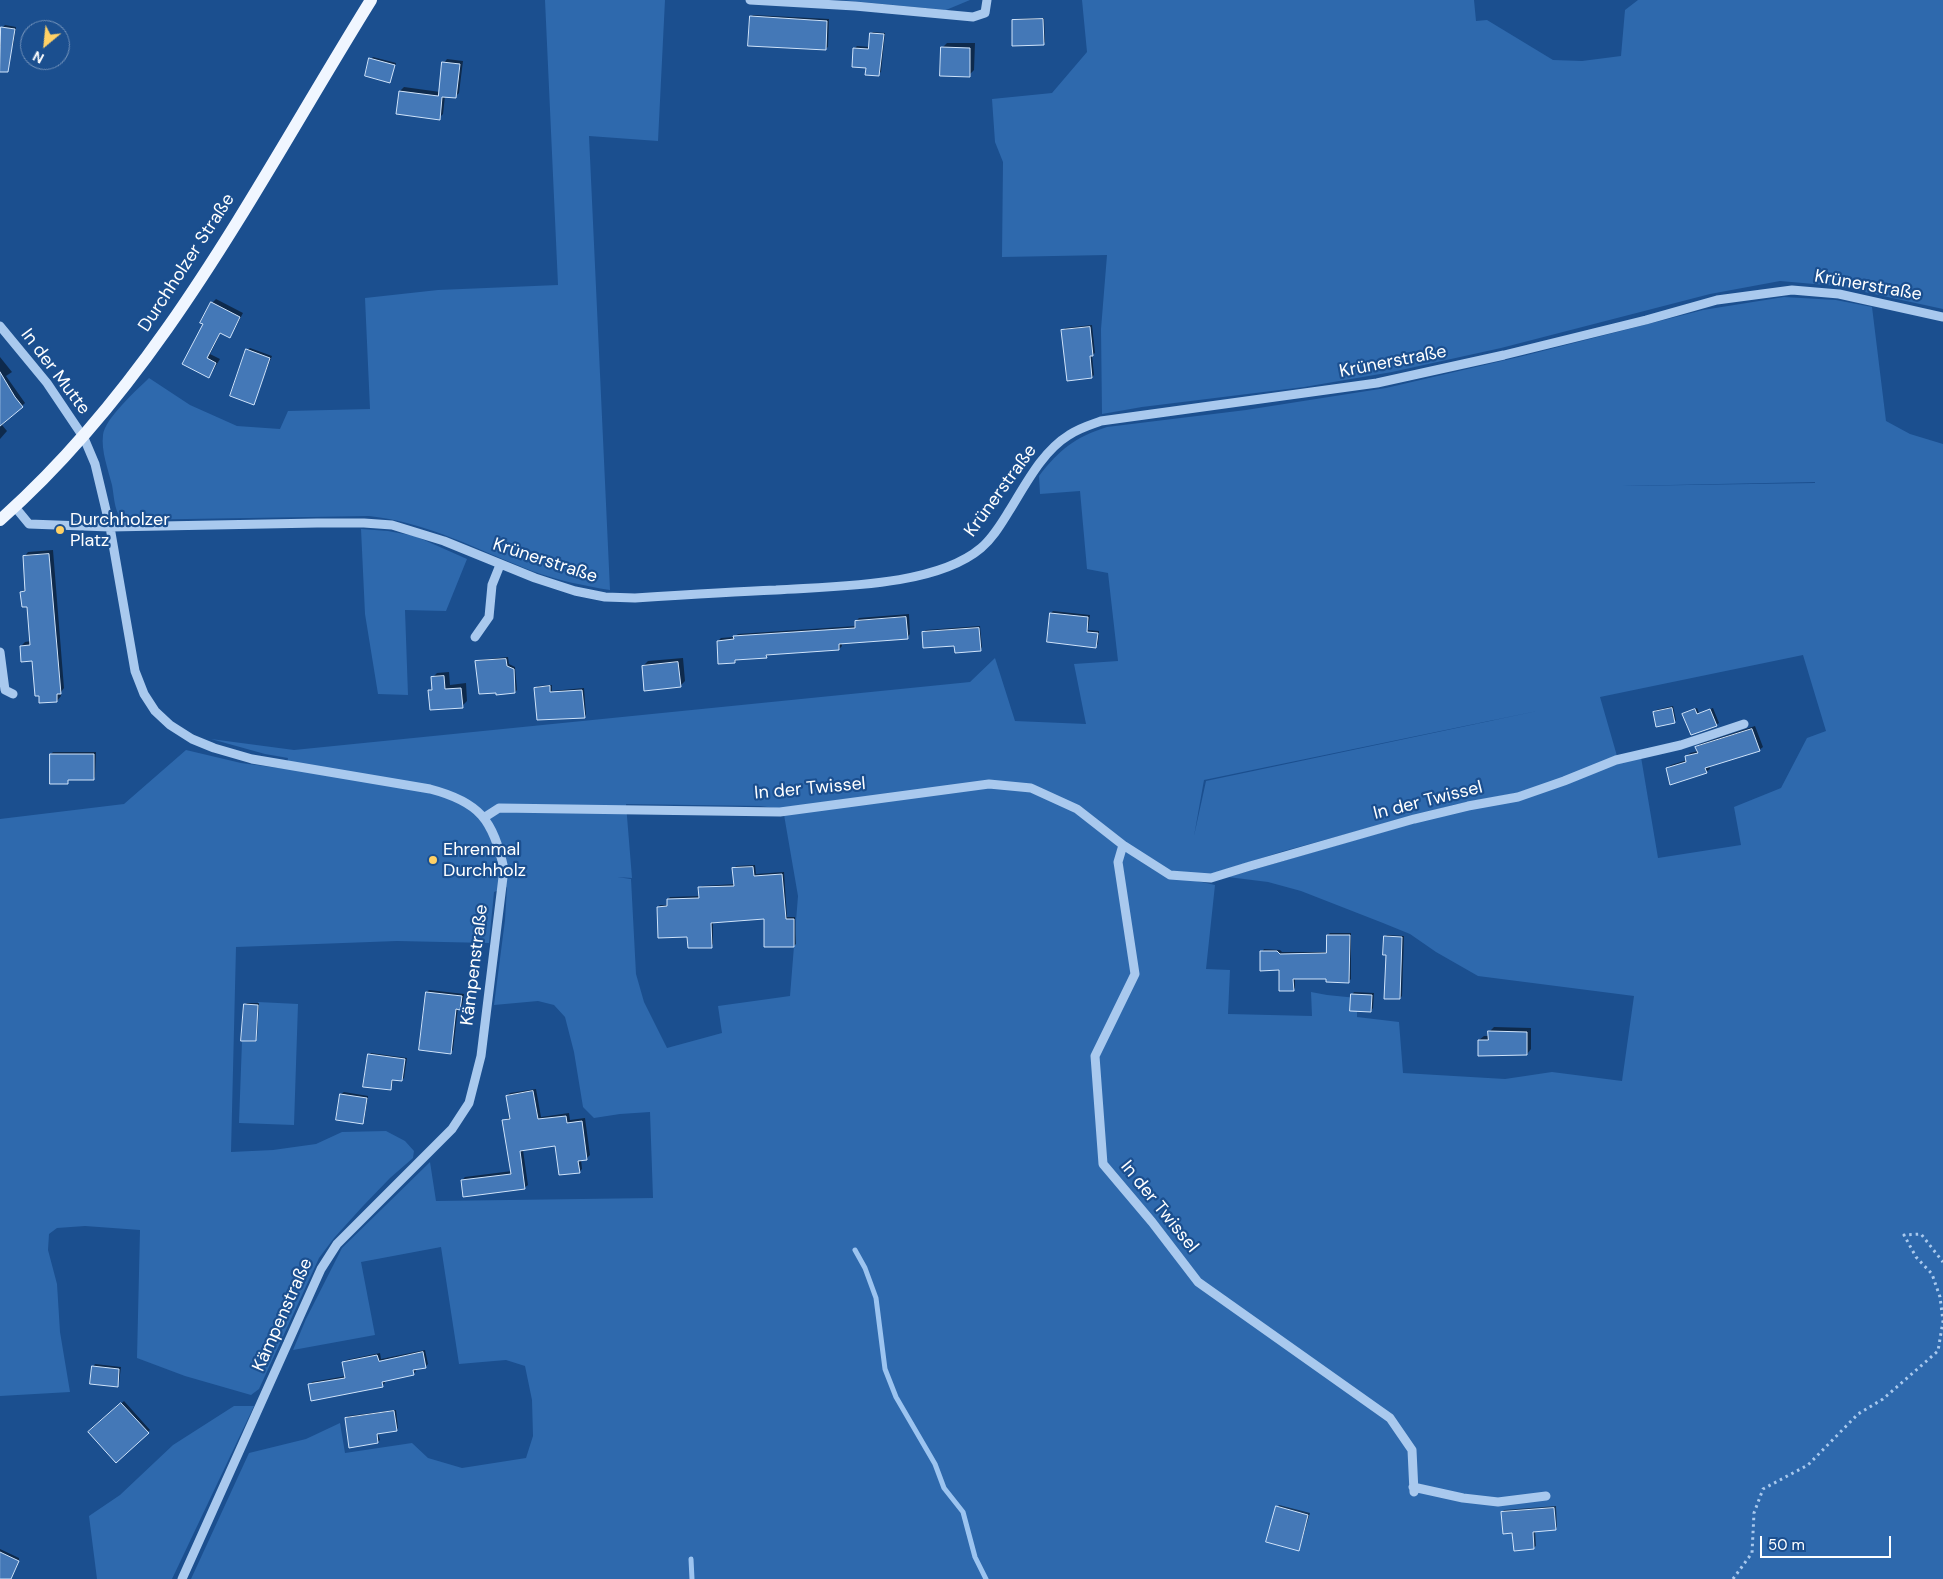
<!DOCTYPE html>
<meta charset="utf-8">
<style>
body{margin:0}
#map{position:relative;width:1943px;height:1579px;overflow:hidden;background:#1b4f8f;font-family:"DM Sans",sans-serif}
canvas{display:block}
.north{position:absolute;left:20px;top:20px;width:50px;height:50px;box-sizing:border-box;background:#1b4f8f;border:1px solid #7695bc;border-radius:50%;rotate:208deg;font-size:14px;font-weight:700;line-height:20px;text-align:center;color:#fff}
.north::after{content:'';display:block;margin:auto;width:18px;height:22px;background:#ffd166;clip-path:polygon(50% 0,100% 100%,50% 72%,0 100%)}
.scale{position:absolute;left:1760px;top:1536px;width:131px;height:22px;box-sizing:border-box;border:2px solid #fff;border-top:0;padding-left:6px;font-size:15px;line-height:18px;white-space:nowrap;color:#fff;-webkit-text-stroke:4px #1b4f8f;paint-order:stroke}
</style>
<div id="map">
<canvas width="1943" height="1579"></canvas>
<div class="north">N</div>
<div class="scale">50 m</div>
</div>
<script>
const ctx = document.querySelector('canvas').getContext('2d');
ctx.lineJoin = 'round';
function fillPath(path, color) {
  ctx.fillStyle = color;
  ctx.fill(path, 'evenodd');
}
function trace(path, color, width, dash) {
  ctx.strokeStyle = color;
  ctx.lineWidth = width;
  ctx.lineCap = dash ? 'butt' : 'round';
  ctx.setLineDash(dash || []);
  ctx.stroke(path);
}
function drawText(font, color, halo, rows, align = 'center') {
  ctx.font = font + ' "DM Sans",sans-serif';
  ctx.lineWidth = 4.5;
  ctx.setLineDash([]);
  ctx.textBaseline = 'middle';
  ctx.strokeStyle = halo;
  ctx.fillStyle = color;
  for (const [text, x, y, turn = 0] of rows) {
    ctx.save();
    ctx.translate(x, y);
    ctx.rotate((+turn || 0) * Math.PI / 180);
    ctx.textAlign = isNaN(turn) ? turn : align;
    if (halo) ctx.strokeText(text, 0, 0);
    ctx.fillText(text, 0, 0);
    ctx.restore();
  }
}
fillPath(new Path2D(`
 M 545,0 L 665,0 L 658,141 L 589,136 L 610,590 C 584,586 557,580 532,571 C 478,550 427,522 369,516 L 127,520 L 121,518 C 114,510 114,495 112,485 C 108,469 101,451 103,435 C 105,418 137,390 149,378 L 190,405 L 237,426 L 280,429 L 288,411 L 370,409 L 365,298 L 438,290 L 558,285 Z
 M 841,0 L 970,0 L 946,10 Z
 M 1082,0 L 1474,0 L 1476,21 L 1487,20 L 1553,60 L 1582,61 L 1621,56 L 1625,10 L 1638,0 L 1943,0 L 1943,309 L 1837,286 L 1780,281 L 1710,294 L 1501,348 L 1392,372 L 1304,387 L 1142,407 L 1102,414 L 1101,329 L 1107,255 L 1002,257 L 1003,162 L 995,142 L 992,99 L 1052,93 L 1087,52 Z
 M 1784,297 L 1836,300 L 1872,307 L 1886,421 L 1910,434 L 1943,444 L 1943,1579 L 191,1579 L 249,1453 L 306,1439 L 340,1423 L 345,1453 L 412,1443 L 428,1458 L 462,1468 L 526,1458 L 533,1436 L 532,1400 L 525,1366 L 506,1360 L 459,1364 L 441,1247 L 361,1262 L 375,1335 L 293,1350 L 306,1319 L 342,1248 L 430,1162 L 436,1201 L 653,1198 L 650,1112 L 620,1114 L 594,1118 L 583,1107 L 574,1052 L 565,1017 L 554,1005 L 538,1001 L 494,1005 L 505,920 L 507,887 L 494,892 L 489,943 L 397,941 L 236,947 L 231,1152 L 273,1150 L 316,1144 L 342,1132 L 386,1131 L 405,1141 L 414,1151 L 413,1158 L 390,1178 L 363,1206 L 334,1238 L 319,1258 L 259,1389 L 251,1395 L 185,1376 L 137,1358 L 140,1230 L 85,1226 L 57,1228 L 49,1234 L 48,1250 L 57,1284 L 60,1332 L 70,1392 L 0,1396 L 0,819 L 124,804 L 186,750 L 241,763 L 286,769 L 288,758 L 265,754 L 211,739 L 294,750 L 970,682 L 995,658 L 1015,721 L 1086,724 L 1074,664 L 1118,661 L 1108,573 L 1087,569 L 1080,491 L 1040,494 L 1039,476 C 1059,450 1075,437 1107,427 L 1246,410 L 1386,388 L 1523,356 L 1703,310 ZM 1815,483 L 1624,486 L 1623,486 L 1815,482 ZM 1803,655 L 1826,731 L 1807,738 L 1781,788 L 1734,807 L 1741,845 L 1658,858 L 1641,757 L 1228,877 L 1268,882 L 1301,891 L 1383,923 L 1410,934 L 1436,952 L 1478,976 L 1634,996 L 1622,1081 L 1552,1072 L 1505,1079 L 1403,1073 L 1399,1022 L 1357,1017 L 1357,998 L 1327,995 L 1311,992 L 1312,1016 L 1228,1014 L 1230,970 L 1206,969 L 1215,885 L 1188,879 L 1208,875 L 1284,851 L 1453,805 L 1516,793 L 1562,779 L 1617,756 L 1600,697 ZM 1542,710 L 1206,781 L 1194,836 L 1204,780 ZM 626,804 L 760,806 L 783,809 L 798,896 L 790,996 L 718,1006 L 722,1033 L 667,1048 L 644,1002 L 636,974 L 631,879 L 617,877 L 632,878 Z
 M 361,529 L 388,531 L 415,536 L 467,559 L 446,611 L 405,610 L 408,695 L 378,694 L 365,614 Z
 M 258,1002 L 298,1004 L 294,1125 L 239,1123 L 242,1041 L 256,1042 Z
 M 234,1406 L 254,1406 L 172,1579 L 97,1579 L 89,1516 L 120,1495 L 173,1445 Z`), '#2e69ad');
fillPath(new Path2D(`
 M 753,15 L 829,19 L 828,47 L 825,49 L 751,17 Z
 M 1044,18 L 1045,42 L 1043,44 L 1013,21 L 1015,19 Z
 M 5,25 L 16,27 L 13,46 L 11,48 L 0,46 L 3,27 Z
 M 873,32 L 885,33 L 881,72 L 878,74 L 867,67 L 855,48 L 857,46 L 870,47 L 871,34 Z
 M 947,43 L 975,43 L 974,70 L 969,75 L 942,48 Z
 M 373,57 L 396,63 L 389,82 L 371,59 Z
 M 447,59 L 463,61 L 459,93 L 455,97 L 445,96 L 443,114 L 439,118 L 400,91 L 404,87 L 440,92 L 444,63 Z
 M 216,299 L 243,313 L 233,332 L 229,337 L 221,332 L 210,354 L 220,359 L 209,377 L 183,363 L 204,323 L 212,303 Z
 M 1092,325 L 1095,353 L 1092,355 L 1094,375 L 1092,377 L 1063,331 L 1065,328 Z
 M 250,348 L 272,356 L 253,403 L 247,350 Z
 M 0,357 L 12,372 L 6,376 L 25,403 L 2,425 L 7,431 L 0,439 Z
 M 53,550 L 64,688 L 61,692 L 61,696 L 57,701 L 33,660 L 21,646 L 25,642 L 31,641 L 28,605 L 22,592 L 26,588 L 24,557 L 28,552 Z
 M 1053,611 L 1090,615 L 1088,630 L 1099,631 L 1098,644 L 1096,646 L 1051,613 Z
 M 909,614 L 910,634 L 907,638 L 841,642 L 842,646 L 839,649 L 769,654 L 766,657 L 737,659 L 735,662 L 718,641 L 721,638 L 734,637 L 738,634 L 856,626 L 856,621 L 859,618 Z
 M 980,626 L 982,647 L 980,650 L 955,645 L 923,632 L 926,630 Z
 M 508,657 L 509,664 L 515,667 L 517,690 L 515,692 L 477,662 L 479,660 Z
 M 683,658 L 685,681 L 680,686 L 643,666 L 648,661 Z
 M 449,672 L 450,685 L 466,683 L 467,701 L 462,706 L 430,691 L 433,688 L 432,678 L 437,673 Z
 M 552,685 L 552,691 L 584,688 L 586,715 L 584,717 L 536,688 L 538,686 Z
 M 1673,706 L 1676,720 L 1674,722 L 1654,712 L 1656,710 Z
 M 1697,708 L 1699,713 L 1713,708 L 1719,723 L 1716,725 L 1684,714 Z
 M 1755,726 L 1763,747 L 1759,750 L 1709,765 L 1710,769 L 1706,772 L 1667,768 L 1671,765 L 1687,760 L 1686,757 L 1690,753 L 1698,751 L 1697,747 L 1700,744 Z
 M 53,752 L 96,752 L 95,777 L 93,779 L 70,779 L 67,782 L 51,754 Z
 M 755,865 L 756,874 L 784,872 L 787,917 L 795,917 L 796,944 L 794,946 L 766,917 L 713,921 L 713,944 L 711,946 L 689,936 L 658,907 L 660,905 L 668,905 L 668,899 L 670,897 L 700,896 L 700,888 L 702,886 L 735,884 L 733,869 L 736,866 Z
 M 1330,933 L 1351,933 L 1351,979 L 1349,981 L 1327,978 L 1295,978 L 1295,988 L 1293,990 L 1280,969 L 1262,952 L 1264,949 L 1280,950 L 1282,952 L 1328,952 L 1328,935 Z
 M 1387,935 L 1404,936 L 1402,996 L 1400,998 L 1387,954 L 1385,937 Z
 M 429,990 L 464,994 L 462,1006 L 458,1008 L 453,1050 L 451,1052 L 421,1049 L 427,992 Z
 M 1354,992 L 1374,993 L 1373,1008 L 1371,1011 L 1352,995 Z
 M 247,1003 L 259,1003 L 257,1038 L 255,1040 L 245,1005 Z
 M 1494,1027 L 1531,1028 L 1531,1049 L 1527,1054 L 1479,1040 L 1484,1036 L 1489,1036 L 1489,1032 Z
 M 371,1053 L 407,1058 L 404,1078 L 402,1080 L 393,1079 L 392,1087 L 390,1089 L 369,1055 Z
 M 536,1089 L 541,1117 L 569,1113 L 570,1120 L 585,1118 L 590,1155 L 586,1159 L 581,1159 L 582,1169 L 579,1172 L 556,1144 L 523,1150 L 528,1185 L 524,1188 L 462,1180 L 465,1177 L 512,1171 L 503,1121 L 510,1117 L 507,1096 L 510,1093 Z
 M 344,1092 L 368,1096 L 364,1121 L 362,1123 L 338,1119 L 341,1094 Z
 M 425,1350 L 428,1364 L 426,1366 L 415,1368 L 416,1371 L 413,1374 L 384,1380 L 385,1383 L 382,1385 L 310,1385 L 312,1382 L 346,1376 L 343,1363 L 346,1360 L 380,1353 L 381,1359 Z
 M 95,1364 L 121,1367 L 119,1383 L 117,1386 L 93,1367 Z
 M 124,1401 L 150,1430 L 117,1461 L 90,1432 Z
 M 396,1410 L 398,1428 L 396,1430 L 378,1433 L 380,1440 L 377,1442 L 346,1419 L 348,1416 Z
 M 1279,1505 L 1310,1513 L 1300,1547 L 1298,1549 L 1277,1507 Z
 M 1556,1506 L 1557,1527 L 1555,1529 L 1535,1530 L 1536,1546 L 1533,1548 L 1513,1532 L 1502,1512 L 1504,1510 Z
 M 0,1549 L 19,1558 L 19,1562 L 11,1579 L 0,1579 Z`), '#0007');
trace(new Path2D(`
 M 855,1250 L 865,1268 L 876,1298 L 885,1369 L 896,1397 L 935,1464 L 944,1488 L 963,1512 L 975,1557 L 986,1579
 M 691,1559 L 692,1579`), '#9cc4f0', 5);
const building = new Path2D(`
 M 750,16 L 827,21 L 826,50 L 748,46 Z
 M 1043,19 L 1044,45 L 1012,46 L 1012,20 Z
 M 1,27 L 15,29 L 8,72 L 0,72 Z
 M 870,33 L 884,34 L 879,76 L 865,75 L 866,68 L 852,67 L 853,48 L 868,49 Z
 M 941,47 L 970,48 L 970,77 L 940,76 Z
 M 369,58 L 395,65 L 390,83 L 365,76 Z
 M 442,62 L 460,64 L 456,98 L 442,97 L 440,120 L 396,114 L 399,91 L 438,96 Z
 M 211,302 L 240,317 L 230,338 L 220,333 L 207,358 L 216,363 L 209,378 L 182,364 L 203,324 L 200,323 Z
 M 1090,327 L 1093,356 L 1090,356 L 1092,378 L 1067,381 L 1061,330 Z
 M 246,349 L 270,358 L 254,405 L 230,396 Z
 M 0,372 L 15,397 L 23,407 L 0,426 Z
 M 49,554 L 61,694 L 57,694 L 57,702 L 39,703 L 39,696 L 35,696 L 32,661 L 21,662 L 20,646 L 30,645 L 27,607 L 22,607 L 20,592 L 25,591 L 23,556 Z
 M 1050,613 L 1088,617 L 1087,632 L 1098,633 L 1096,648 L 1047,642 Z
 M 906,617 L 908,639 L 839,644 L 839,650 L 766,655 L 767,658 L 735,660 L 735,663 L 718,664 L 717,641 L 734,639 L 733,636 L 855,628 L 855,621 Z
 M 979,628 L 981,651 L 955,653 L 954,646 L 923,648 L 922,632 Z
 M 506,659 L 507,666 L 514,669 L 515,693 L 496,695 L 496,693 L 479,694 L 475,661 Z
 M 678,662 L 681,687 L 644,691 L 642,666 Z
 M 444,676 L 445,689 L 461,688 L 463,708 L 430,710 L 428,690 L 432,690 L 431,677 Z
 M 550,686 L 550,692 L 582,690 L 585,718 L 537,720 L 534,688 Z
 M 1672,708 L 1675,723 L 1656,727 L 1653,712 Z
 M 1695,709 L 1697,714 L 1710,709 L 1717,726 L 1691,735 L 1682,714 Z
 M 1752,729 L 1760,751 L 1705,768 L 1707,773 L 1670,785 L 1666,768 L 1686,762 L 1685,756 L 1698,753 L 1695,747 Z
 M 50,754 L 94,754 L 94,780 L 68,780 L 68,784 L 50,784 Z
 M 753,867 L 754,876 L 782,874 L 786,919 L 794,919 L 794,947 L 764,947 L 764,919 L 711,923 L 712,948 L 688,948 L 687,937 L 658,938 L 657,907 L 667,906 L 667,899 L 699,898 L 698,887 L 734,886 L 732,868 Z
 M 1327,935 L 1350,935 L 1349,983 L 1326,982 L 1326,979 L 1293,979 L 1294,991 L 1279,991 L 1279,970 L 1260,971 L 1260,951 L 1277,951 L 1280,954 L 1326,953 Z
 M 1384,936 L 1402,937 L 1400,999 L 1384,999 L 1386,955 L 1383,955 Z
 M 426,992 L 462,996 L 460,1010 L 456,1009 L 451,1054 L 419,1050 Z
 M 1351,994 L 1372,995 L 1371,1012 L 1350,1011 Z
 M 244,1004 L 258,1005 L 256,1041 L 241,1041 Z
 M 1488,1031 L 1527,1032 L 1527,1055 L 1478,1056 L 1478,1040 L 1488,1040 Z
 M 368,1054 L 405,1059 L 402,1081 L 392,1080 L 391,1090 L 363,1087 Z
 M 533,1091 L 538,1119 L 566,1116 L 567,1123 L 582,1121 L 587,1160 L 578,1161 L 580,1173 L 559,1175 L 555,1146 L 520,1151 L 525,1189 L 463,1197 L 461,1180 L 511,1174 L 502,1120 L 510,1119 L 506,1096 Z
 M 340,1094 L 367,1098 L 363,1124 L 336,1120 Z
 M 423,1352 L 426,1368 L 413,1370 L 414,1375 L 382,1382 L 383,1387 L 311,1401 L 308,1384 L 345,1378 L 342,1362 L 377,1355 L 379,1361 Z
 M 92,1366 L 119,1369 L 118,1387 L 90,1384 Z
 M 121,1403 L 149,1433 L 116,1463 L 88,1432 Z
 M 394,1411 L 397,1431 L 377,1434 L 378,1443 L 349,1448 L 345,1418 Z
 M 1276,1506 L 1308,1515 L 1299,1551 L 1266,1542 Z
 M 1554,1508 L 1556,1530 L 1533,1532 L 1534,1549 L 1514,1551 L 1512,1533 L 1503,1534 L 1501,1512 Z
 M 0,1552 L 19,1561 L 11,1579 L 0,1579 Z`);
fillPath(building, '#4478b7');
trace(building, '#cfe3fa', 1);
trace(new Path2D(`
 M 1733,1579 L 1752,1553 L 1754,1513 L 1763,1489 L 1808,1465 L 1858,1414 L 1883,1399 L 1938,1351 L 1943,1321 L 1940,1297 L 1932,1274 L 1916,1257 L 1904,1235 L 1921,1234 L 1943,1262`), '#a9c9ee', 3, [2.5, 4]);
trace(new Path2D(`
 M 750,0 L 855,6 L 973,17 L 985,13 L 987,0
 M 0,326 L 47,383 L 84,438 L 95,464 L 110,527 L 135,671 L 144,694 L 155,711 L 170,725 L 192,739 L 214,748 L 252,759 L 430,789 C 480,802 493,820 504,869 L 481,1056 L 469,1103 L 452,1129 L 337,1244 L 321,1269 L 308,1298 L 182,1579
 M 15,507 L 29,524 L 110,527 L 317,523 L 364,523 L 392,525 L 444,541 L 535,578 L 575,591 L 605,597 L 635,598 C 682,595 729,592 776,590 C 834,586 935,587 981,548 C 994,537 1002,522 1011,508 C 1027,482 1043,451 1069,435 C 1079,428 1090,425 1101,421 L 1377,383 L 1504,355 L 1646,320 L 1717,300 L 1792,290 L 1839,294 L 1943,317
 M 475,637 L 489,617 L 492,585 L 500,565
 M 0,652 L 5,690 L 13,694
 M 485,817 L 499,808 L 780,812 L 989,784 L 1031,788 L 1077,809 L 1123,845 L 1170,875 L 1211,878 L 1250,866 L 1414,819 L 1468,806 L 1518,797 L 1564,781 L 1616,760 L 1681,745 L 1744,724
 M 1123,845 L 1118,862 L 1135,974 L 1095,1056 L 1103,1164 L 1152,1222 L 1198,1282 L 1390,1418 L 1412,1450 L 1414,1492
 M 1413,1487 L 1463,1498 L 1498,1502 L 1546,1496`), '#a9c9ee', 9);
trace(new Path2D(`
 M 0,520 C 161,378 259,180 371,0`), '#f0f6ff', 12);
for (const [x, y, r, color] of [
 [60,530,5,"#ffd166"],
 [433,860,5,"#ffd166"]
]) {
  const dot = new Path2D();
  dot.arc(x, y, r, 0, 2 * Math.PI);
  ctx.fillStyle = color;
  ctx.fill(dot);
  trace(dot, '#1b4f8f', 2);
}
drawText('18px', '#fff', '#1b4f8f', [
 ["Durchholzer Straße",187,263,-57],
 ["Krünerstraße",1868,286,10],
 ["Krünerstraße",1393,362,-11],
 ["In der Mutte",55,372,53],
 ["Krünerstraße",1001,491,-54],
 ["Krünerstraße",545,561,18],
 ["In der Twissel",810,789,-5],
 ["In der Twissel",1428,801,-14],
 ["Kämpenstraße",475,965,-83],
 ["In der Twissel",1159,1207,51],
 ["Kämpenstraße",283,1315,-66]
]);
drawText('18px', '#fff', '#1b4f8f', [
 ["Durchholzer",70,520],
 ["Platz",70,541],
 ["Ehrenmal",443,850],
 ["Durchholz",443,871]
], 'left');
</script>
